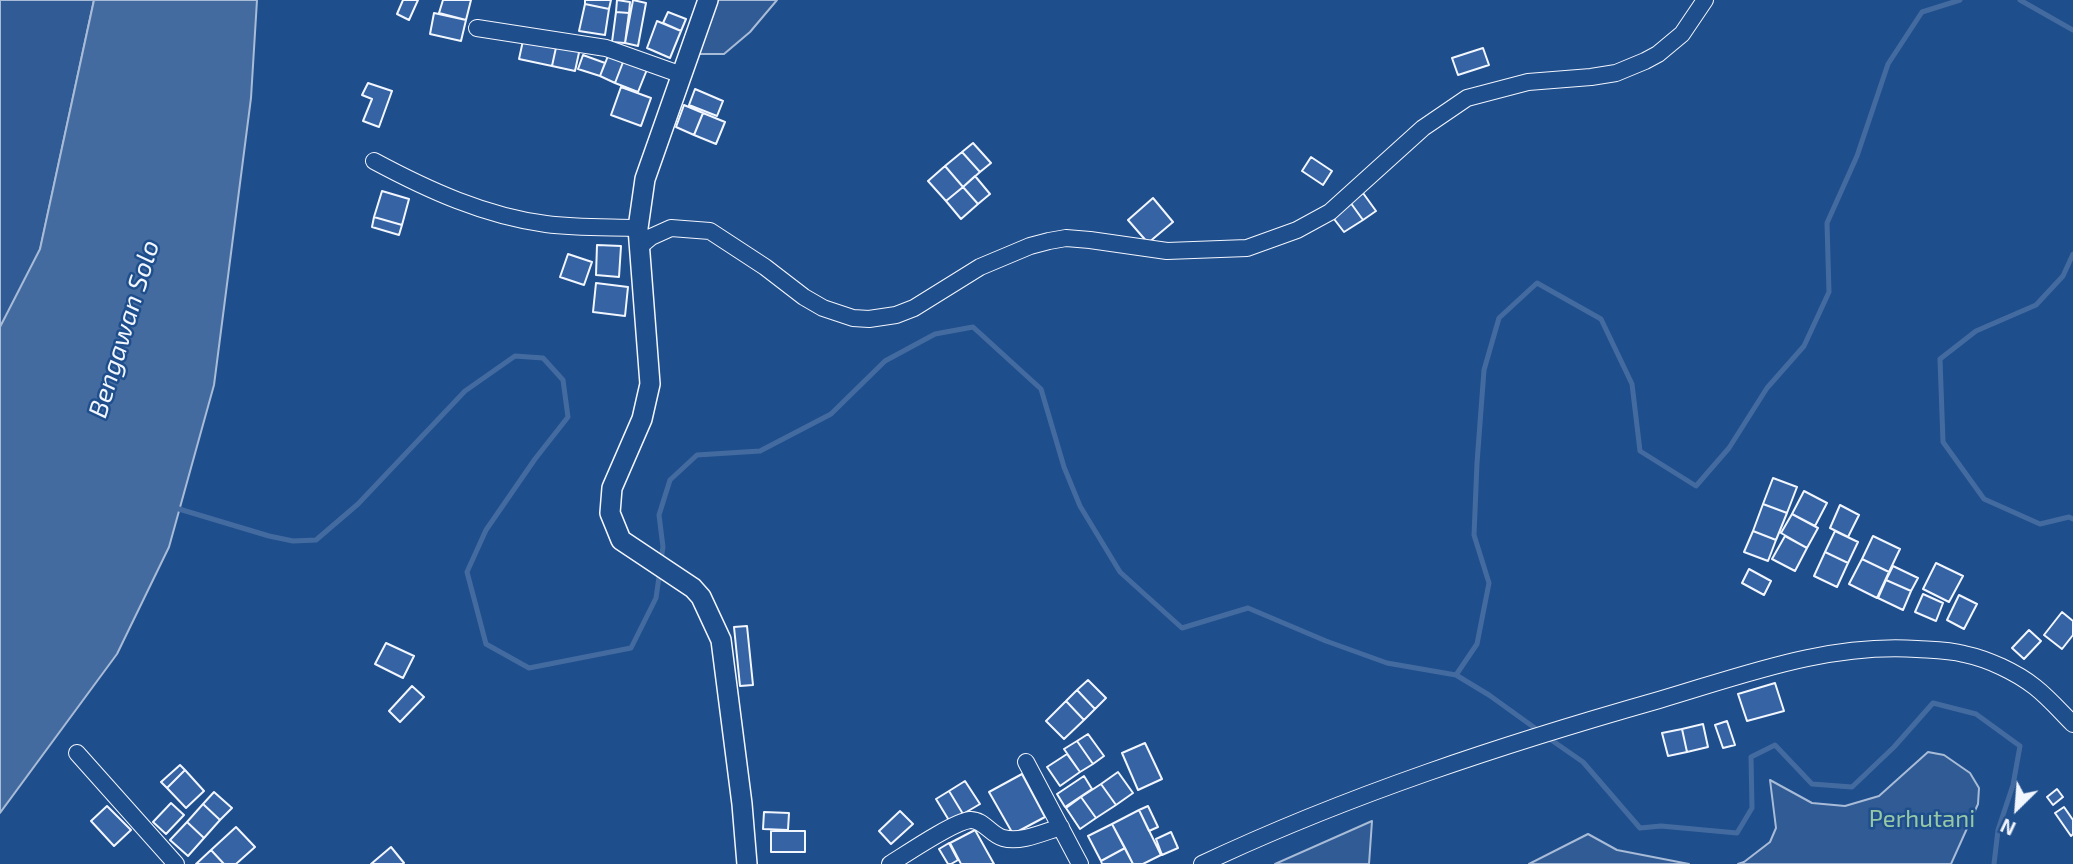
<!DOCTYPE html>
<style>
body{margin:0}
#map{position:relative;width:2073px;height:864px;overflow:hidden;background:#1f4e8c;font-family:"Exo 2",sans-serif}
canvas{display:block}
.north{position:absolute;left:1982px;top:773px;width:70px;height:70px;-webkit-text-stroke:5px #1f4e8c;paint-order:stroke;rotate:205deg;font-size:19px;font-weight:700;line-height:28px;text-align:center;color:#f2f6ff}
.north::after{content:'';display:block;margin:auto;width:24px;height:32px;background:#f2f6ff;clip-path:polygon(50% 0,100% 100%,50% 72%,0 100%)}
</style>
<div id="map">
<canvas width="2073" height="864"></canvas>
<div class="north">N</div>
</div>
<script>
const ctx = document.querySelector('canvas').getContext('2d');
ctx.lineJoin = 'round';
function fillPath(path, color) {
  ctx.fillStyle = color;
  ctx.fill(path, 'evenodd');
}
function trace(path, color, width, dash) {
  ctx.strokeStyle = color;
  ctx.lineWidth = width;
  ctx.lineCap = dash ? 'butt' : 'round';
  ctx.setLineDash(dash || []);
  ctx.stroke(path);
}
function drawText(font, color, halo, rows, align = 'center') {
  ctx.font = font + ' "Exo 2",sans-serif';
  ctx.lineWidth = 5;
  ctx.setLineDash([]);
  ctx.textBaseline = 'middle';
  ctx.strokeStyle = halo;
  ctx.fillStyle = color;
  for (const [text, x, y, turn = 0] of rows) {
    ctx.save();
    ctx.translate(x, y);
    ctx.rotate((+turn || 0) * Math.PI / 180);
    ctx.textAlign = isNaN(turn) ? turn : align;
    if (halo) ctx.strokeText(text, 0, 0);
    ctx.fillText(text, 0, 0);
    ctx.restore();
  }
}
const green = new Path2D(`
 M 0,0 L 94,0 L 37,264 L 0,327 Z
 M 716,0 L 777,0 L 750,32 L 724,54 L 698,54 Z
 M 1928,752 L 1944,755 L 1970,773 L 1979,788 L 1978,804 L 1951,864 L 1738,864 L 1744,862 L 1770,842 L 1776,828 L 1770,780 L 1812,803 L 1845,806 L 1879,796 Z
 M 1372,821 L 1369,864 L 1275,864 Z
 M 1588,834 L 1617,850 L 1689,864 L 1529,864 Z`);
fillPath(green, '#305b95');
trace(green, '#a8bbd7', 2);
const water = new Path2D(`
 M 94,0 L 257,0 L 251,98 L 214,385 L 169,547 L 117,654 L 0,813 L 0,327 L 40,249 Z`);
fillPath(water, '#446ba0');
trace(water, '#a8bbd7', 2);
trace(new Path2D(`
 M 2020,0 L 2073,30
 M 2073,254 L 2063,276 L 2036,305 L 1976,331 L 1940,359 L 1943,442 L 1984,499 L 2040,524 L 2069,517 L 2073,519
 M 179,509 L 269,536 L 293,541 L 316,540 L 358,504 L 465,391 L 515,356 L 543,358 L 563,380 L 568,417 L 535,459 L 486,530 L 467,572 L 486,644 L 529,668 L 631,648 L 656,598 L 660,570
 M 661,560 L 663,547 L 659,515 L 670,480 L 697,455 L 760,451 L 831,414 L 885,361 L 935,334 L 973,327 L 1041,389 L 1064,467 L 1080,506 L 1120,572 L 1182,628 L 1248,608 L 1326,641 L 1387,663 L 1456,675 L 1489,695 L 1539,731
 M 1456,675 L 1477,644 L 1489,583 L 1474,535 L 1477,463 L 1484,370 L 1499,318 L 1537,283 L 1601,319 L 1632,384 L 1640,451 L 1696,486 L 1729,448 L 1767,388 L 1804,346 L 1829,292 L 1827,223 L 1857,156 L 1888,64 L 1922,12 L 1960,0
 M 1547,737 L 1583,762 L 1640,828 L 1661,826 L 1737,833 L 1752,808 L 1751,757 L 1775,745 L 1812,784 L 1852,787 L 1894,747 L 1933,703 L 1976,714 L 2020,746 L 2013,785 L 1998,830 L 1994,864`), '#446ba0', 5);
const building = new Path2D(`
 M 403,0 L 418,0 L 409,20 L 397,14 Z
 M 443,0 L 471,0 L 466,20 L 439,13 Z
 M 585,0 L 611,0 L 609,9 L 585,4 Z
 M 617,0 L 630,2 L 629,13 L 616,12 Z
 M 633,0 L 646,3 L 638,46 L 625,43 Z
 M 585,4 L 609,9 L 605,35 L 579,31 Z
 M 616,12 L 629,13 L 625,43 L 612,42 Z
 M 668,12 L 686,19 L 681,31 L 663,23 Z
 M 434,13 L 466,20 L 461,41 L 430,34 Z
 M 657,21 L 681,31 L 670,58 L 647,48 Z
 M 524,36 L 557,43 L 552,66 L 519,59 Z
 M 557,43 L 580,48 L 575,71 L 552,66 Z
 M 1483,48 L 1489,65 L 1458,75 L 1452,58 Z
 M 610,51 L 625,57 L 615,83 L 600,76 Z
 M 583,55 L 605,63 L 600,76 L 578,69 Z
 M 625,57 L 648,67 L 638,92 L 615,83 Z
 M 368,83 L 392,91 L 379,127 L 363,121 L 372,99 L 362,95 Z
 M 621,87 L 651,98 L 641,126 L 611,115 Z
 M 695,89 L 723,101 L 717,116 L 689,105 Z
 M 684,105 L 703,113 L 694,135 L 676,127 Z
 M 703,113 L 725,122 L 716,144 L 694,135 Z
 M 973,143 L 991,163 L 980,172 L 962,152 Z
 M 962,152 L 980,172 L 963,187 L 945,166 Z
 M 1311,157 L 1332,171 L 1323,185 L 1302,171 Z
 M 945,166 L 963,187 L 946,201 L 928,181 Z
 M 975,176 L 990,194 L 978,204 L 963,187 Z
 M 963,187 L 978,204 L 961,219 L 946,201 Z
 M 382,191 L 409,199 L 402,225 L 374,217 Z
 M 1363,193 L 1376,211 L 1363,220 L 1350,202 Z
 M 1153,198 L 1173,222 L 1148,243 L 1128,220 Z
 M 1350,202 L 1363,220 L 1344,232 L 1331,215 Z
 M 374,217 L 402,225 L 399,235 L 372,227 Z
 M 597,245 L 621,246 L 619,277 L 596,275 Z
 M 568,254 L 592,262 L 584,285 L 560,277 Z
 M 596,283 L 628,287 L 625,316 L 593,312 Z
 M 1773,478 L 1797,487 L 1787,513 L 1763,504 Z
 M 1804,491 L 1827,503 L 1815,526 L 1792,514 Z
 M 1763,504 L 1787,513 L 1776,540 L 1753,531 Z
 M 1840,505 L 1859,515 L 1848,537 L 1830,528 Z
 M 1792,514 L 1818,528 L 1807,548 L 1781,533 Z
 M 1753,531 L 1776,540 L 1768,561 L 1744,552 Z
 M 1835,531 L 1858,542 L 1848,563 L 1825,552 Z
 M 1785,536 L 1807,548 L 1795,571 L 1772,559 Z
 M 1873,536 L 1900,549 L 1889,572 L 1862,559 Z
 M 1825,552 L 1848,563 L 1837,587 L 1814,576 Z
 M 1862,559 L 1889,572 L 1877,598 L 1849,584 Z
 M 1936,563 L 1963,576 L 1949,602 L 1923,589 Z
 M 1893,566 L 1918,578 L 1911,591 L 1886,580 Z
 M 1749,569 L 1771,581 L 1764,595 L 1742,583 Z
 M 1886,580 L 1911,591 L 1903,610 L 1878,598 Z
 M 1923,594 L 1943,603 L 1936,621 L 1915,612 Z
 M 1959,595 L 1977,604 L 1964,629 L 1947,620 Z
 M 2062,612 L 2073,621 L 2073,635 L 2062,649 L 2044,635 Z
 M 747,626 L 753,685 L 740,686 L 734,627 Z
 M 2029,630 L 2041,641 L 2024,659 L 2012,648 Z
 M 386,643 L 414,656 L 403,678 L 375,664 Z
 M 1088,680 L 1106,698 L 1095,709 L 1077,690 Z
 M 1775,683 L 1784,711 L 1747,721 L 1738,694 Z
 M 412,686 L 424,697 L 400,722 L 389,711 Z
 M 1077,690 L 1095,709 L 1084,720 L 1066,701 Z
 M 1066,701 L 1084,720 L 1064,739 L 1046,721 Z
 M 1727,721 L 1735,745 L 1723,748 L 1715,725 Z
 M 1703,724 L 1708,747 L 1687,752 L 1682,729 Z
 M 1682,729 L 1687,752 L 1668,756 L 1662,733 Z
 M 1088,734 L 1104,756 L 1093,764 L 1077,741 Z
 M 1077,741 L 1093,764 L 1080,772 L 1064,749 Z
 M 1145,743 L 1162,779 L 1138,790 L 1122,753 Z
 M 1067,754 L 1080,772 L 1060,786 L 1047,767 Z
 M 180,765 L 185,770 L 167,788 L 161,782 Z
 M 185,770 L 204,791 L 186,808 L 167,788 Z
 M 1118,772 L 1133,793 L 1116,805 L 1101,784 Z
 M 1022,774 L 1045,817 L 1013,834 L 989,792 Z
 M 1084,776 L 1092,789 L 1065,807 L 1057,794 Z
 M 965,781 L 980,804 L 963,814 L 949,791 Z
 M 1101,784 L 1116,805 L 1096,818 L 1081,797 Z
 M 2057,789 L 2063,797 L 2053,805 L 2047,797 Z
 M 949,791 L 963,814 L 950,822 L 936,799 Z
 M 214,792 L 232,808 L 220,820 L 203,804 Z
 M 1081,797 L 1096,818 L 1080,829 L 1066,808 Z
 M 171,803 L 184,815 L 166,834 L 153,822 Z
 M 203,804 L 220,820 L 204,838 L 187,822 Z
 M 107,806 L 131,830 L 114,846 L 91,821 Z
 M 1148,806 L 1158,827 L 1149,831 L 1139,810 Z
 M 2064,807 L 2073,820 L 2073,834 L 2071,836 L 2055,813 Z
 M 1139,810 L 1161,855 L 1143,864 L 1133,864 L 1112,824 Z
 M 900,811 L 913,824 L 891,844 L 879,831 Z
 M 764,812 L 789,813 L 788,830 L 763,829 Z
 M 187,822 L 204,838 L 188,856 L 170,840 Z
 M 1112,824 L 1125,848 L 1101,861 L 1088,836 Z
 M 236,827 L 255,847 L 236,864 L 224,864 L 211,850 Z
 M 975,830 L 994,864 L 961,864 L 950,843 Z
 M 771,831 L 805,831 L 805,852 L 771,852 Z
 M 1171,832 L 1178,848 L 1162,855 L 1156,839 Z
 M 949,843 L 958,860 L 951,864 L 948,864 L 939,849 Z
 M 391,847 L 404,863 L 403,864 L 371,864 Z
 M 1125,848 L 1133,864 L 1102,864 L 1101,861 Z
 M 211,850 L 224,864 L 196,864 Z`);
fillPath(building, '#3563a3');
trace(building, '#f2f6ff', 2);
const minor = new Path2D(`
 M 477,28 L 606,48 L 682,75
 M 374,161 C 428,190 485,216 546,224 C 576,228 607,227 638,228
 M 639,247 L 651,237 L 671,228 L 710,231 L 765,267 L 804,297 L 823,308 L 853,318 L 869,319 L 896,315 L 914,308 L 980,267 L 1030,246 L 1049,241 L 1066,238 L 1090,240 L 1167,251 L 1247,248 L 1297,230 L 1330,212 L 1423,128 L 1467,98 L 1528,82 L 1591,77 L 1616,73 L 1645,61 L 1658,54 L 1682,34 L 1705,0
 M 77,753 L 176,864
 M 1026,762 L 1080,864
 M 890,864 C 906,854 953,822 970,820 C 983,819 991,835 1003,838 C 1021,843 1044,832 1061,827
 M 1202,864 C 1348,795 1504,744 1659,700 C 1744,675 1827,643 1917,649 C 1932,650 1949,650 1964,654 C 1988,659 2016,672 2035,687 C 2049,698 2061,712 2073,724`);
const tertiary = new Path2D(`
 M 708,0 L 645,179 L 638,228 L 650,384 L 642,419 L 612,488 L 610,513 L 621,540 L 693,588 L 701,597 L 721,640 L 742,804 L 747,864`);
trace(minor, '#f2f6ff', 18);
trace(tertiary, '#f2f6ff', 22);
trace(minor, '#1f4e8c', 16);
trace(tertiary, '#1f4e8c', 19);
drawText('24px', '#97c8a6', '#1f4e8c', [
 ["Perhutani",1922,819]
]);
drawText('italic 26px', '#f2f6ff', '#1f4e8c', [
 ["Bengawan Solo",124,329,-73]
]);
</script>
